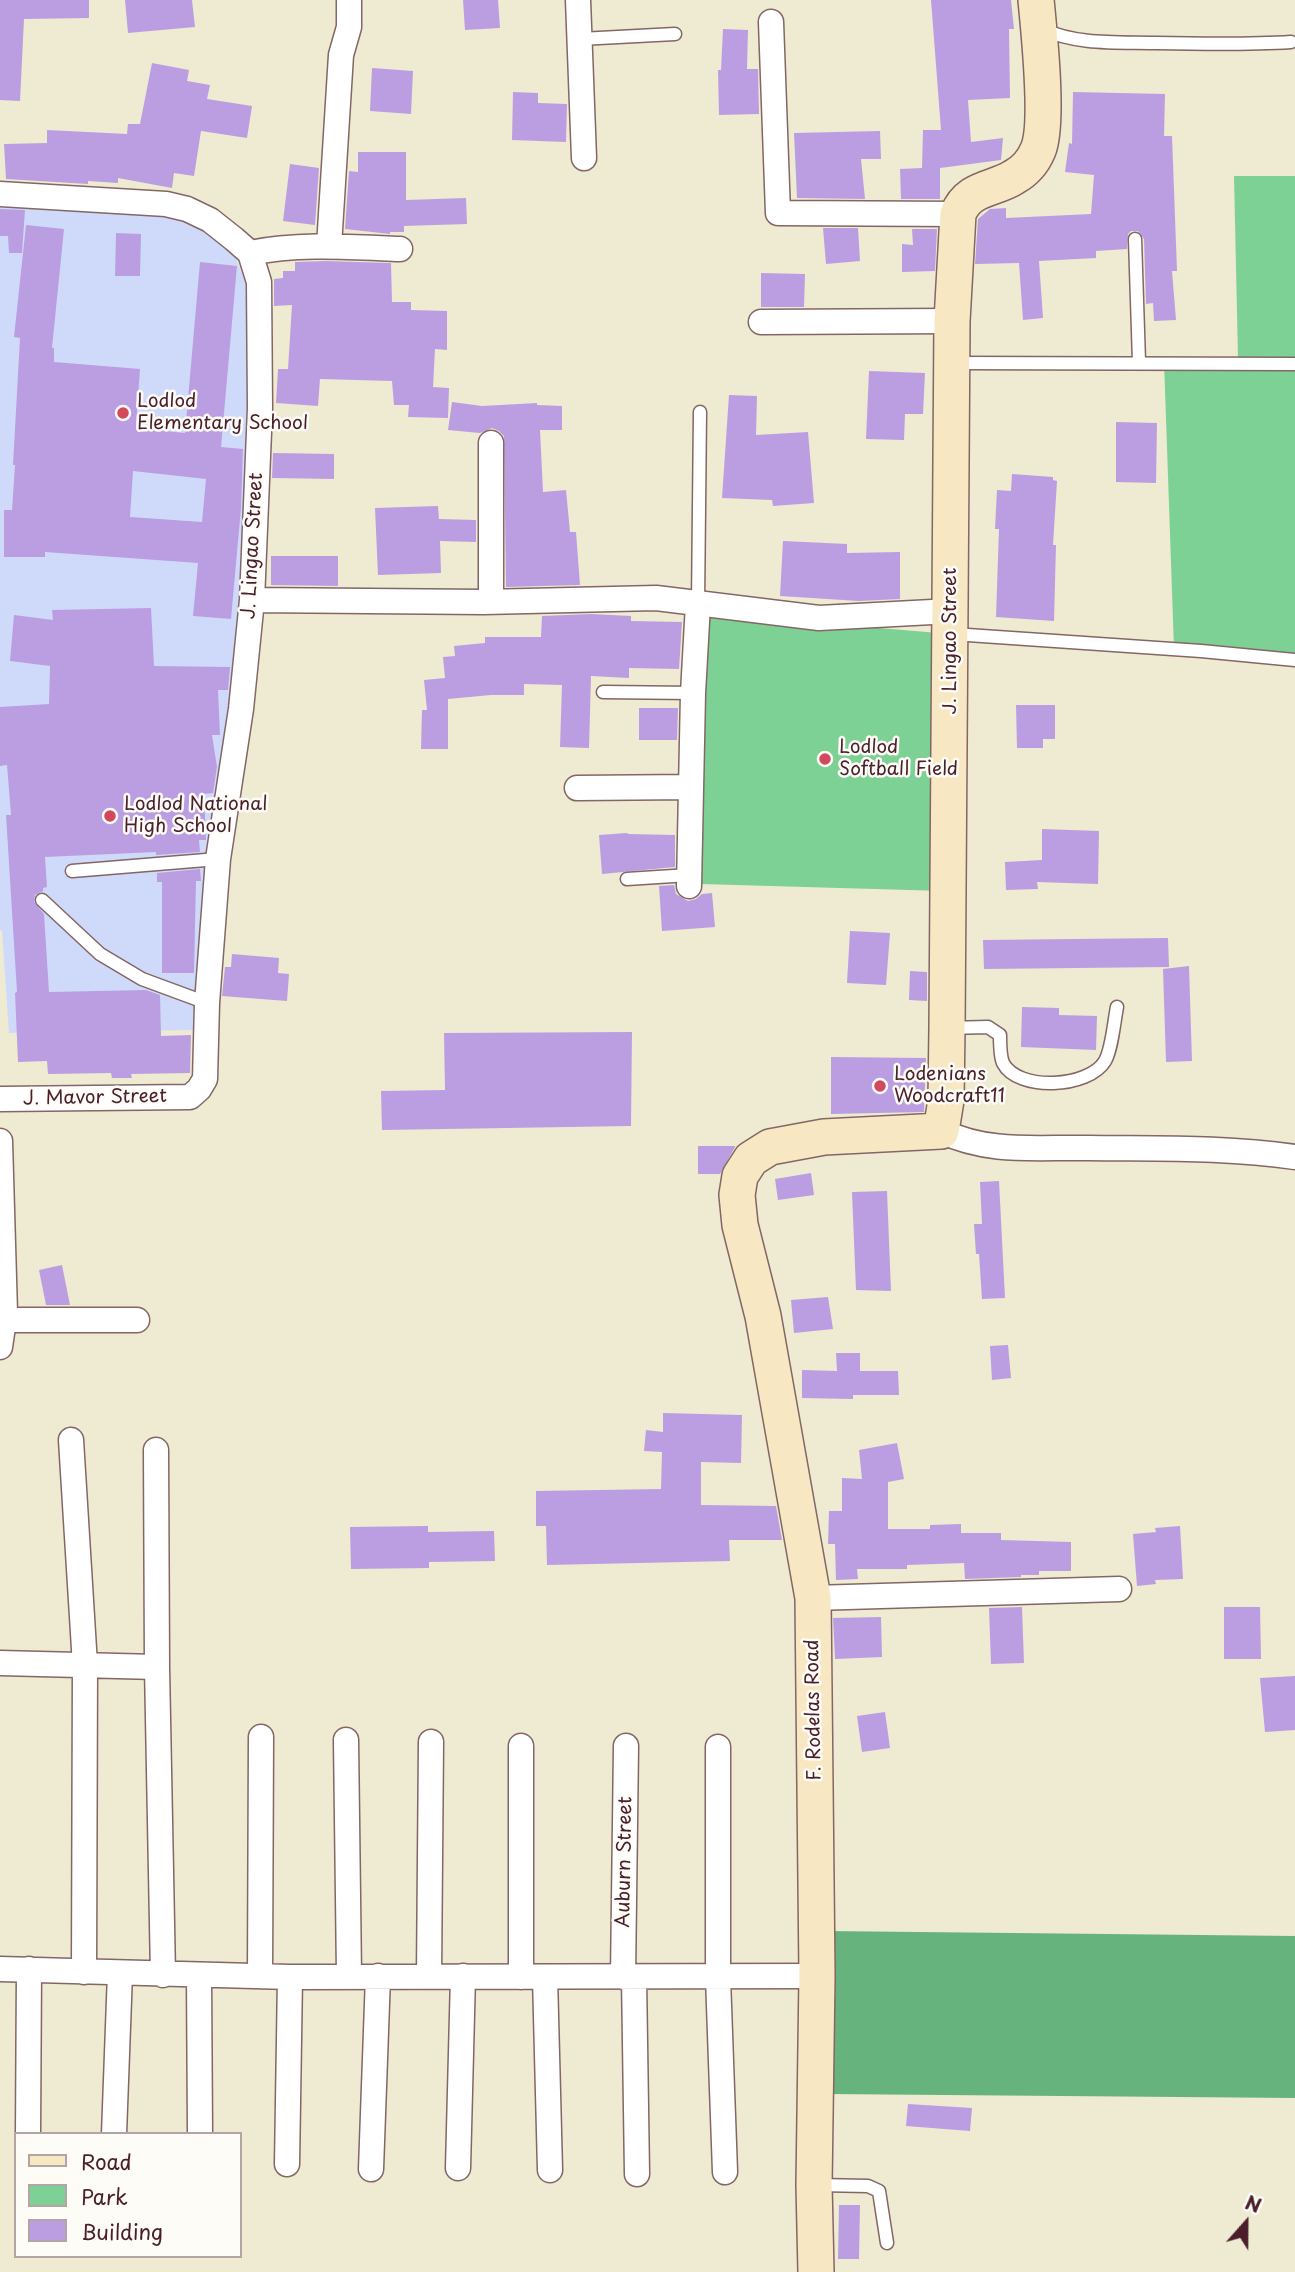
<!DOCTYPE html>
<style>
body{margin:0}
#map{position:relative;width:1295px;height:2272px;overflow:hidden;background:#efead2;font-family:"Playpen Sans",sans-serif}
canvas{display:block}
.legend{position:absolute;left:14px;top:2132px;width:228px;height:126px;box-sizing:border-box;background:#fdfcf7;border:2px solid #b5a4a5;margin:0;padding:9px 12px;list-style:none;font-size:21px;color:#4a1f2b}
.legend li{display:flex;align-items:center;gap:14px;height:35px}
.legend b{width:35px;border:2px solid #b5a4a5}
.north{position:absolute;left:1211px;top:2188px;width:70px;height:70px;-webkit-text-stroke:5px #fdfcf7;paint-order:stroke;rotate:21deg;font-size:19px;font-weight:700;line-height:28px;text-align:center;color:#4a1f2b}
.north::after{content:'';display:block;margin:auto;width:24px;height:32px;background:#4a1f2b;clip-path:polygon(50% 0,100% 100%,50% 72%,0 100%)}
</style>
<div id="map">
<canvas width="1295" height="2272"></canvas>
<ul class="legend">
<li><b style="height:9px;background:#f7e8c3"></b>Road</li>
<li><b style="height:19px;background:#7ed194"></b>Park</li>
<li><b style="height:19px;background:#bb9ee1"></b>Building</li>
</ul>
<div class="north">N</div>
</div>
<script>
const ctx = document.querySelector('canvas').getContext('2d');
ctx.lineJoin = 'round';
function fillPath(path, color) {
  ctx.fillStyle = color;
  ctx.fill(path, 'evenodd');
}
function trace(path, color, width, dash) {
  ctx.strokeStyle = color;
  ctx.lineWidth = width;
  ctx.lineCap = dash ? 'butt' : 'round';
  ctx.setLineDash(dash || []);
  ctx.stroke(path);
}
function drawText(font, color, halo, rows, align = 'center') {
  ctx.font = font + ' "Playpen Sans",sans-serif';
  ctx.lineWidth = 5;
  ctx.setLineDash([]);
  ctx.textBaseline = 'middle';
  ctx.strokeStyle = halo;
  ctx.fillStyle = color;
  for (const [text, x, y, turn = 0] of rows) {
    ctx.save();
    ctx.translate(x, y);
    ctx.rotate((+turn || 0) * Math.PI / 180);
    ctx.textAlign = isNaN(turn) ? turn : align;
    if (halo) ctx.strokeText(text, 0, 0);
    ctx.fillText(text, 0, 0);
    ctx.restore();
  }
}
fillPath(new Path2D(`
 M 0,200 L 185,217 L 213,231 L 235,256 L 249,291 L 245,512 L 234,701 L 194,1030 L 9,1033 L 2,931 L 0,930 Z`), '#cfdafa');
fillPath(new Path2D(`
 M 1234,176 L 1295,176 L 1295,655 L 1174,649 L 1164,361 L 1238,358 Z
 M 705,613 L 950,634 L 944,891 L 701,884 Z`), '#7ed194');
fillPath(new Path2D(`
 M 823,1931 L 1295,1936 L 1295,2098 L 828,2094 Z`), '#66b37e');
fillPath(new Path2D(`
 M 0,0 L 89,0 L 89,18 L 24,19 L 20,101 L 0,100 Z
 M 125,0 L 192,0 L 195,27 L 128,33 Z
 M 463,0 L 498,0 L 500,28 L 465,30 Z
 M 931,0 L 1011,0 L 1014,29 L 1009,29 L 1010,98 L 968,100 L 971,142 L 1003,138 L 1001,160 L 940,168 L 940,199 L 901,199 L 900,169 L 922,168 L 923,130 L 941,130 Z
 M 723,29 L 748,30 L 747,69 L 758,69 L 759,114 L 719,115 L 718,70 L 721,70 Z
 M 152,63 L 189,70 L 187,81 L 210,85 L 207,99 L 252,106 L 247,138 L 201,131 L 194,176 L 174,173 L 172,188 L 118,178 L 118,183 L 88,181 L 88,184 L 6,179 L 4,144 L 47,143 L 47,130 L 127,134 L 128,124 L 140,124 Z
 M 372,68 L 413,71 L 411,114 L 370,111 Z
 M 513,92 L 538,93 L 538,103 L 567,104 L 566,142 L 512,140 Z
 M 1073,92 L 1165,94 L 1164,136 L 1172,136 L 1177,271 L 1172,271 L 1176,320 L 1154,321 L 1153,303 L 1146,304 L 1144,239 L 1138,231 L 1131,231 L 1128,234 L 1127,249 L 1096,251 L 1096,258 L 1039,261 L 1043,318 L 1023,320 L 1019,263 L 975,264 L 978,219 L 990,209 L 1006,208 L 1006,218 L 1091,214 L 1094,175 L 1065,172 L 1069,143 L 1072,144 Z
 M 880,131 L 881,159 L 861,159 L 865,199 L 797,198 L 794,133 Z
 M 358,152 L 406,152 L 406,200 L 466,198 L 467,224 L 404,226 L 404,232 L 390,232 L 390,234 L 345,229 L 349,171 L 358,172 Z
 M 290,164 L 319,168 L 315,225 L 283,221 Z
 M 0,209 L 25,210 L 22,253 L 9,253 L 8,236 L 0,236 Z
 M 26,225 L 64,229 L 52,348 L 54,348 L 54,362 L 140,369 L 136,428 L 185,433 L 200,262 L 237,266 L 221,447 L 243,449 L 241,508 L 231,619 L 193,616 L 198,563 L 45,552 L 45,557 L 4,557 L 4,510 L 12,510 L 15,465 L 13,465 L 20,338 L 14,337 ZM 133,471 L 206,479 L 202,522 L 130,517 Z
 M 823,228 L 858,228 L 860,261 L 826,264 Z
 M 912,229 L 937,229 L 935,271 L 902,272 L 902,244 L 913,245 Z
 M 116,233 L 141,234 L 140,276 L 115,276 Z
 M 325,261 L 391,263 L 392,302 L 411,302 L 411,310 L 447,311 L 447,350 L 435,349 L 433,387 L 449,388 L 448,418 L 408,417 L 409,405 L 394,405 L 392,381 L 320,379 L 318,406 L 276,403 L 278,369 L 288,369 L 292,305 L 274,306 L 274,279 L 283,278 L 283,271 L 295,271 L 295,262 Z
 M 761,273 L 805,274 L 804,307 L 761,307 Z
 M 869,371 L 925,373 L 923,414 L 905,414 L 904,440 L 866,439 Z
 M 729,395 L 757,396 L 756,435 L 808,432 L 814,503 L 773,506 L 772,500 L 722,498 Z
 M 452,402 L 482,406 L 537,403 L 537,405 L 562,406 L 562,430 L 540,430 L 543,492 L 566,490 L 570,532 L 576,532 L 580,585 L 506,587 L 504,436 L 499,431 L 492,428 L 480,433 L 448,430 Z
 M 1116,422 L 1157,423 L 1156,483 L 1116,482 Z
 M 273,453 L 334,454 L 334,479 L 272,478 Z
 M 1012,474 L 1053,477 L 1053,480 L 1057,481 L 1053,545 L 1056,545 L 1054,621 L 996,617 L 999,529 L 995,529 L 997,490 L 1011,491 Z
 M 438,506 L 439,519 L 476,520 L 476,542 L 440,541 L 441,573 L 378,575 L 375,508 Z
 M 783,541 L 847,544 L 847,553 L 900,552 L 900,599 L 859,601 L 780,596 Z
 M 271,556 L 338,556 L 338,586 L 271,585 Z
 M 151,608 L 154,666 L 230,667 L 228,690 L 218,690 L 220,735 L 212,735 L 217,767 L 213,793 L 204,794 L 206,840 L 199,840 L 200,852 L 156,855 L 156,852 L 45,857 L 47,887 L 43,888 L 43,891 L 35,895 L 34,902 L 44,914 L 49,992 L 146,990 L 160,995 L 161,1036 L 191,1035 L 190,1073 L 131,1074 L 132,1078 L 112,1078 L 111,1073 L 48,1074 L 47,1061 L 18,1062 L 15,993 L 17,992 L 6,815 L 11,815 L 7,765 L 0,766 L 0,707 L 49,704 L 50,666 L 10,661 L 14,615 L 53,620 L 52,610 Z
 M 591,614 L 631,616 L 631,621 L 682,622 L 679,669 L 629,668 L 629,678 L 591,676 L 589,748 L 560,747 L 562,685 L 524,684 L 524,695 L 491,695 L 448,699 L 448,749 L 421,749 L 422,710 L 427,710 L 424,680 L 445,678 L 443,657 L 455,656 L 454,646 L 485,643 L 485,637 L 541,637 L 542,616 Z
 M 1016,705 L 1055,705 L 1055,739 L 1043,739 L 1043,748 L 1017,748 Z
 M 639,708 L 678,708 L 677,740 L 639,740 Z
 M 1042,829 L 1099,831 L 1098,884 L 1037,882 L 1038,889 L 1006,890 L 1005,862 L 1042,860 Z
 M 627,833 L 628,834 L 675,835 L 675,867 L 602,874 L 599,835 Z
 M 200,869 L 201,881 L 196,881 L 194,973 L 162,973 L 162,882 L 157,882 L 157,873 Z
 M 674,885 L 676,894 L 688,901 L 696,899 L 702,894 L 712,893 L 715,927 L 662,931 L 659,886 Z
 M 850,931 L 890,933 L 886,985 L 847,983 Z
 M 1168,938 L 1169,967 L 984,969 L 983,940 Z
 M 232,954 L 279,958 L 278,973 L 289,974 L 287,1001 L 222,996 L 225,967 L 231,967 Z
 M 1189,966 L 1192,1061 L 1166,1062 L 1163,969 Z
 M 910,971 L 927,972 L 927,1001 L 909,1000 Z
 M 1022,1007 L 1059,1008 L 1059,1015 L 1097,1016 L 1096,1050 L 1021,1047 Z
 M 632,1032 L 631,1126 L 382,1130 L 381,1091 L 445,1090 L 444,1033 Z
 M 831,1057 L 926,1058 L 924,1112 L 831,1114 Z
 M 698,1146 L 735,1146 L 735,1147 L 720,1174 L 698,1174 Z
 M 811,1173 L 814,1195 L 778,1200 L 775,1179 Z
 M 999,1181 L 1005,1298 L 982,1299 L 979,1254 L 976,1254 L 974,1224 L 982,1224 L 980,1182 Z
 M 887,1191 L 891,1291 L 856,1290 L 852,1192 Z
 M 62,1265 L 70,1305 L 46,1305 L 39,1270 Z
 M 828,1297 L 833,1329 L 794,1333 L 791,1300 Z
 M 1008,1345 L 1011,1378 L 992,1380 L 990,1346 Z
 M 836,1353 L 860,1353 L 860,1371 L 898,1371 L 899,1395 L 853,1395 L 853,1399 L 802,1398 L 802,1370 L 837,1371 Z
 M 663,1413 L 742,1415 L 741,1463 L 701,1462 L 701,1505 L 776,1506 L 782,1540 L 729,1540 L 730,1561 L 547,1565 L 546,1526 L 536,1526 L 536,1491 L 661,1489 L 662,1452 L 644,1451 L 646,1430 L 663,1432 Z
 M 897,1443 L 904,1479 L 888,1482 L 888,1529 L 930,1529 L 930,1525 L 961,1524 L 961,1533 L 1001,1533 L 1001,1540 L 1071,1542 L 1071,1571 L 1039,1571 L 1039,1575 L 1021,1575 L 1021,1577 L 965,1579 L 964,1563 L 907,1565 L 907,1569 L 857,1569 L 858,1579 L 836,1580 L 835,1544 L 828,1544 L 829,1511 L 842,1511 L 842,1478 L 862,1479 L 859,1450 Z
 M 428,1526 L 428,1532 L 494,1531 L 495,1561 L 429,1562 L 429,1568 L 351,1569 L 350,1527 Z
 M 1180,1526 L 1183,1579 L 1155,1580 L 1156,1584 L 1137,1586 L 1133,1534 L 1156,1532 L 1155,1528 Z
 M 1022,1607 L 1024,1663 L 991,1664 L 989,1608 Z
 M 1224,1607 L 1260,1607 L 1261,1659 L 1224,1659 Z
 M 881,1617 L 882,1657 L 835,1659 L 833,1618 Z
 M 1295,1676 L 1295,1730 L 1265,1732 L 1260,1678 Z
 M 885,1712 L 890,1748 L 862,1752 L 857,1716 Z
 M 908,2104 L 972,2108 L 970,2131 L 906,2126 Z
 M 839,2205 L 860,2205 L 859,2259 L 838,2259 Z`), '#bb9ee1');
const lane = new Path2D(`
 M 1042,29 C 1077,45 1117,42 1155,43 C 1200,44 1245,45 1291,42
 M 580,39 L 675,34
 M 1135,239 L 1139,362
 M 955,363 L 1295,364
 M 698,604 L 700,412
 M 953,634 L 1201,651 L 1295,660
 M 603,692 L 693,693
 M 72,871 L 218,859
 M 627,879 L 689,875
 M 42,900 L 100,954 L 142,979 L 207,1003
 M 947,1028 L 988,1027 L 1000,1035 C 1000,1043 1000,1056 1003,1063 C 1018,1092 1089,1088 1105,1061 C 1112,1049 1114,1022 1117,1007
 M 818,2185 L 868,2186 L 879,2191 L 887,2243`);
const street = new Path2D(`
 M 578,0 L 584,158
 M 771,22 L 778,213 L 958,214
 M 0,194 L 166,204 L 187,209 L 210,220 L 234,239 L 250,253 L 259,282 L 260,408 L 252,600 L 241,709 L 218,859 L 207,1003 L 205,1079 L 199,1089 L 190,1097 L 0,1099
 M 329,246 L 341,55 L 349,27 L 349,0
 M 250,253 C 299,243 350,247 400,249
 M 761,322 L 952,321
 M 491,443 L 491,601
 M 252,600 L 484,602 L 656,598 L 819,618 L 951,611
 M 577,788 L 691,787
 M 689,886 L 693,693 L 698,604
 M 941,1131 C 990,1154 1036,1147 1088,1148 C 1157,1149 1226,1147 1295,1157
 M 0,1141 L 5,1313 L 0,1347
 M 4,1320 L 137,1320
 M 71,1440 L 85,1665 L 84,1972
 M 156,1450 L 157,1667 L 163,1975
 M 813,1598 L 1119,1589
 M 0,1663 L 157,1667
 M 346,1740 L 349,1976
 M 718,1747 L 718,1978 L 725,2172
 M 0,1969 L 290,1977 L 817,1976
 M 199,1976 L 200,2134
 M 260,1976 L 261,1737
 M 429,1976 L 431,1742
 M 521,1977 L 521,1746
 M 545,1977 L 550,2170
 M 623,1977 L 626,1746
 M 634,1977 L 637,2174
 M 28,2134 L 29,1969
 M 114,2134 L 120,1973
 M 287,2164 L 290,1977
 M 458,2168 L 463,1976
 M 371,2169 L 378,1976`);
const secondary = new Path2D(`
 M 816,2272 L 814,2185 L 817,1976 L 813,1598 L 763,1316 L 740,1225 L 737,1195 L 740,1176 L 751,1159 L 770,1147 L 824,1137 L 941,1131 L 946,1100 L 947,1028 L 952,321 L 958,214 C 968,187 994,190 1014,177 C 1025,171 1033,162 1038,150 C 1049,124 1039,31 1036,0`);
trace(lane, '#846665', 15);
trace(street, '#846665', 27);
trace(secondary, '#846665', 38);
trace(lane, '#fff', 12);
trace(street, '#fff', 24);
trace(secondary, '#f7e8c3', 35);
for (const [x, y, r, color] of [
 [123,413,7,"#d1495b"],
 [825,759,7,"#d1495b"],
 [110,816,7,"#d1495b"],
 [880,1086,7,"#d1495b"]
]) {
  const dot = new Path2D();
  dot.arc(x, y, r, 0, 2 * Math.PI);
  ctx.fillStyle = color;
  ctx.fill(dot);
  trace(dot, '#fdfcf7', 2.5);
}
drawText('19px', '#4a1f2b', '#fdfcf7', [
 ["Lodlod",137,402],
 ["Elementary School",137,424],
 ["Lodlod",839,748],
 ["Softball Field",839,770],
 ["Lodlod National",124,805],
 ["High School",124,827],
 ["Lodenians",894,1075],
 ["Woodcraft11",894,1097]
], 'left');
drawText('19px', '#4a1f2b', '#fdfcf7', [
 ["J. Lingao Street",253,546,-87],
 ["J. Lingao Street",951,641,-90],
 ["J. Mavor Street",95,1098,-1],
 ["F. Rodelas Road",814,1710,-91],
 ["Auburn Street",625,1862,-89]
]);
</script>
